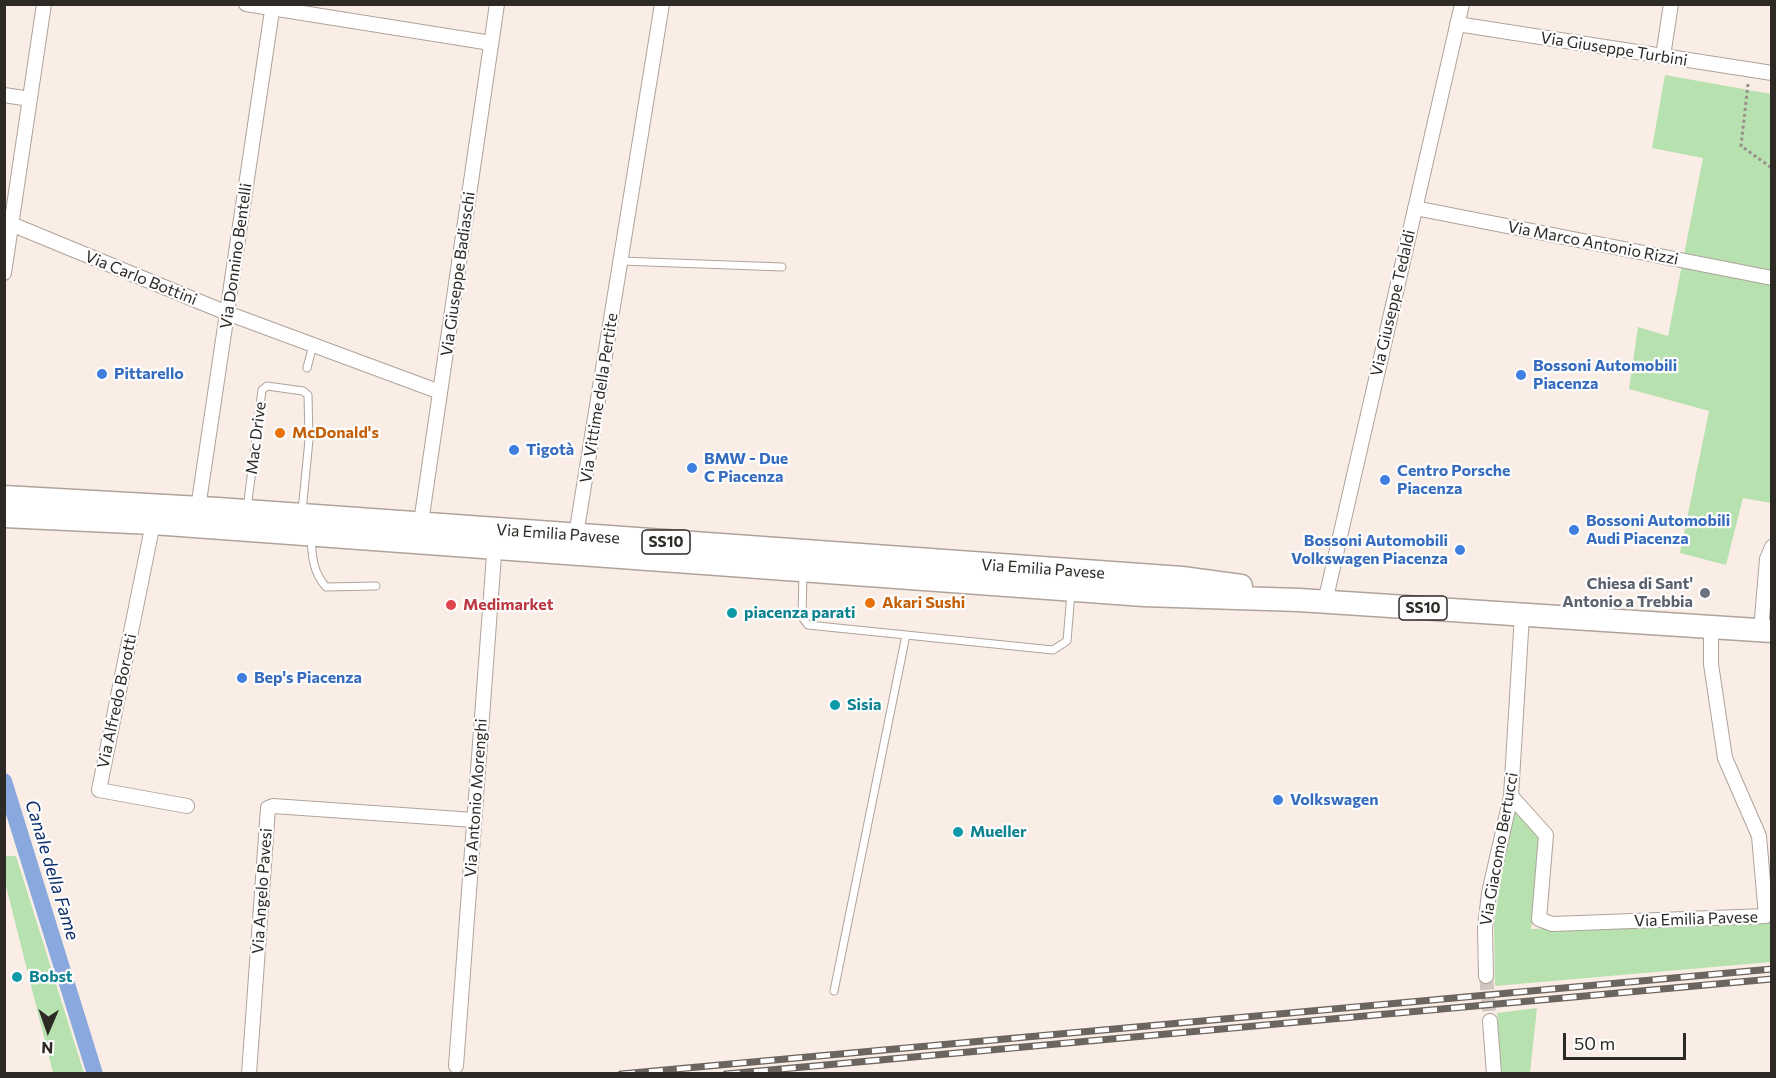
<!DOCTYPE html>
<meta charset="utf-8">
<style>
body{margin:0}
#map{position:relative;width:1776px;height:1078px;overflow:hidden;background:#faede5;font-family:Commissioner,sans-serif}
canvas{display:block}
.frame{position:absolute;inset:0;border:6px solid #2d2925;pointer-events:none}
.north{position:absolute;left:18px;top:1000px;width:60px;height:60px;-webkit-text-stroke:4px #fdfdfd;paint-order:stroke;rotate:182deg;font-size:16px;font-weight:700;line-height:24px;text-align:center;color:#2d2925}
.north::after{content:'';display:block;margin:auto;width:21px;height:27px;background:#2d2925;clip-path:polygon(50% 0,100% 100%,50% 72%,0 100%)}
.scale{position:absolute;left:1563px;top:1033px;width:123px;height:27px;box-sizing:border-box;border:3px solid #2d2925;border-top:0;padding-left:8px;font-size:18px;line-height:21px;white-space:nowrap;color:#2d2925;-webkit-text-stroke:4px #fdfdfd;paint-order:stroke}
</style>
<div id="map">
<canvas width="1776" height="1078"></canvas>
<div class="frame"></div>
<div class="north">N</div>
<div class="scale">50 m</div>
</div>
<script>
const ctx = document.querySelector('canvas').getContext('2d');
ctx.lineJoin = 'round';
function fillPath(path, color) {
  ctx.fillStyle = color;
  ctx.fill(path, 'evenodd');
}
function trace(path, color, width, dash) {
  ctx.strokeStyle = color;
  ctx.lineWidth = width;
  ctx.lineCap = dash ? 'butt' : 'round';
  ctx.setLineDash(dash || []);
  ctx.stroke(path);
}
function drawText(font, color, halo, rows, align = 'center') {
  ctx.font = font + ' Commissioner,sans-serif';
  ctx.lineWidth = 4.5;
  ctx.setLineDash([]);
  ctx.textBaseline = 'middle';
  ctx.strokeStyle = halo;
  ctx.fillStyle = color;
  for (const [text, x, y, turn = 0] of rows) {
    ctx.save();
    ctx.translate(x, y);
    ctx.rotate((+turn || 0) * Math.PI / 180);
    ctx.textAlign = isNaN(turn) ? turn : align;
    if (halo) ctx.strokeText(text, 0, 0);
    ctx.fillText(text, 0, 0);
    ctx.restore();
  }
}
fillPath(new Path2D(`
 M 1665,75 L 1771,94 L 1771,503 L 1743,498 L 1726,565 L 1680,553 L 1709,411 L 1629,389 L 1638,327 L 1668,336 L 1703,158 L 1652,148 Z
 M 1513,795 L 1544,834 L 1531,929 L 1771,922 L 1771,962 L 1495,986 L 1494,924 Z
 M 5,856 L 16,856 L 84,1073 L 53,1073 L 5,882 Z
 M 1537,1008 L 1530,1073 L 1499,1073 L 1497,1013 Z`), '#b8e1b0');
trace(new Path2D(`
 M 4,781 L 95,1074`), '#89a8dd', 16);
trace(new Path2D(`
 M 1486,976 L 1490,1021`), '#d1c6bf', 14, [14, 7]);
const lane = new Path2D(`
 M 621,261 L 782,267
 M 307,368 L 313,345
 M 247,509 L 262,390 L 267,386 L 303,391 L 308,395 L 309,440 L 302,511
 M 311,537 C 312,557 313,572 326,587 L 376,586
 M 803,574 L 802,617 L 808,625 L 1053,650 L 1067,641 L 1071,593
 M 834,991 L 906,635`);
const street = new Path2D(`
 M 246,4 L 491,43
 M 1457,24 L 1772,73
 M 1663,56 L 1671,4
 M 4,95 L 30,99
 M 1415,208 L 1772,278
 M 11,224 L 227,313 L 440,392
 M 4,273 L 44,4
 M 198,508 L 273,4
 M 153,523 L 99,790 L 187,806
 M 420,529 L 497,4
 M 576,535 L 662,4
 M 1325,602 L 1462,4
 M 1761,630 L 1767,559 L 1772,547
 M 1511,796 L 1546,835 L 1539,919 L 1552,924 L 1766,916 L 1759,836 L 1725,758 L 1711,664 L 1711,627
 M 1486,976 L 1485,928 L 1489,893 L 1511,796 L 1522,615
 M 1490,1021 L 1494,1074
 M 456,1066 L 495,542
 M 249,1074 L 268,808 L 273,806 L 474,820`);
const primary = new Path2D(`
 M 4,497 L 218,509 L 1182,578 L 1241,586
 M 4,516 L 153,523 L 1144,595 L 1299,600 L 1772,631`);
trace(lane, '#afa39b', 9);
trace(street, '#afa39b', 16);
trace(primary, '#afa39b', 25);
trace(new Path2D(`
 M 1748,84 L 1741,146 L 1772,168`), '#99908a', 3, [3, 3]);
trace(lane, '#fff', 7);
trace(street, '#fff', 14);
trace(primary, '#fff', 22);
const rail = new Path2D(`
 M 621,1074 L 1772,969
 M 726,1074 L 1772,979`);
trace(rail, '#6b645f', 7);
trace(rail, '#fdfdfd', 4.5, [14]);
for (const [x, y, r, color] of [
 [102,374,6,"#3f7fe0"],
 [1521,375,6,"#3f7fe0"],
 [280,433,6,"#e8710a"],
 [514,450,6,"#3f7fe0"],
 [692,468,6,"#3f7fe0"],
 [1385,480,6,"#3f7fe0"],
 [1574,530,6,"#3f7fe0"],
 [1460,550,6,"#3f7fe0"],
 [1705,593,6,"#6b7280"],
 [870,603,6,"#e8710a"],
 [451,605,6,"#e0444e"],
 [732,613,6,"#0f9aa8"],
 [242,678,6,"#3f7fe0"],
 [835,705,6,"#0f9aa8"],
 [1278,800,6,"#3f7fe0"],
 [958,832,6,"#0f9aa8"],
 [17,977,6,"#0f9aa8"]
]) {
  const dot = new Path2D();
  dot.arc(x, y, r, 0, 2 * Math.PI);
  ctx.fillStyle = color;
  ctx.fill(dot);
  trace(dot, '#fdfdfd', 2);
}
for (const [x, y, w] of [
 [666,542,48],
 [1423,608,48]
]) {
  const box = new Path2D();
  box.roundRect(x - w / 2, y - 12, w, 24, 4.5);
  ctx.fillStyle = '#fdfdfd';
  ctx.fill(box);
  trace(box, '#2d2925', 1.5);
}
drawText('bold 15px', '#2d2925', null, [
 ["SS10",666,542],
 ["SS10",1423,608]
]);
drawText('16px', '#2d2925', '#fdfdfd', [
 ["Via Giuseppe Turbini",1614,49,9],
 ["Via Marco Antonio Rizzi",1593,243,11],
 ["Via Donnino Bentelli",236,256,-82],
 ["Via Giuseppe Badiaschi",458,274,-82],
 ["Via Carlo Bottini",141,278,22],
 ["Via Giuseppe Tedaldi",1393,303,-77],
 ["Via Vittime della Pertite",599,398,-81],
 ["Mac Drive",256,438,-83],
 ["Via Emilia Pavese",558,534,4],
 ["Via Emilia Pavese",1043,569,4],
 ["Via Alfredo Borotti",117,701,-78],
 ["Via Antonio Morenghi",476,798,-86],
 ["Via Giacomo Bertucci",1499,849,-80],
 ["Via Angelo Pavesi",262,891,-86],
 ["Via Emilia Pavese",1696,919,-2]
]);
drawText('bold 16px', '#366cbe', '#fdfdfd', [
 ["Bossoni Automobili",1533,366],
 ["Piacenza",1533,384],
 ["Pittarello",114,374],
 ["Tigotà",526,450],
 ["BMW - Due",704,459],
 ["C Piacenza",704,477],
 ["Centro Porsche",1397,471],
 ["Piacenza",1397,489],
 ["Bossoni Automobili",1586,521],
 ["Audi Piacenza",1586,539],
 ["Bossoni Automobili",1448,541,"right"],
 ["Volkswagen Piacenza",1448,559,"right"],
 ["Bep's Piacenza",254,678],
 ["Volkswagen",1290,800]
], 'left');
drawText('bold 16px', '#c56008', '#fdfdfd', [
 ["McDonald's",292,433],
 ["Akari Sushi",882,603]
], 'left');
drawText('bold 16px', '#5b616d', '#fdfdfd', [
 ["Chiesa di Sant'",1693,584],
 ["Antonio a Trebbia",1693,602]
], 'right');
drawText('bold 16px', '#be3a42', '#fdfdfd', [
 ["Medimarket",463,605]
], 'left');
drawText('bold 16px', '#0d838f', '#fdfdfd', [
 ["piacenza parati",744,613],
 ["Sisia",847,705],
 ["Mueller",970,832],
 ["Bobst",29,977]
], 'left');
drawText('italic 18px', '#0b2c6a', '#fdfdfd', [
 ["Canale della Fame",52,870,73]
]);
</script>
